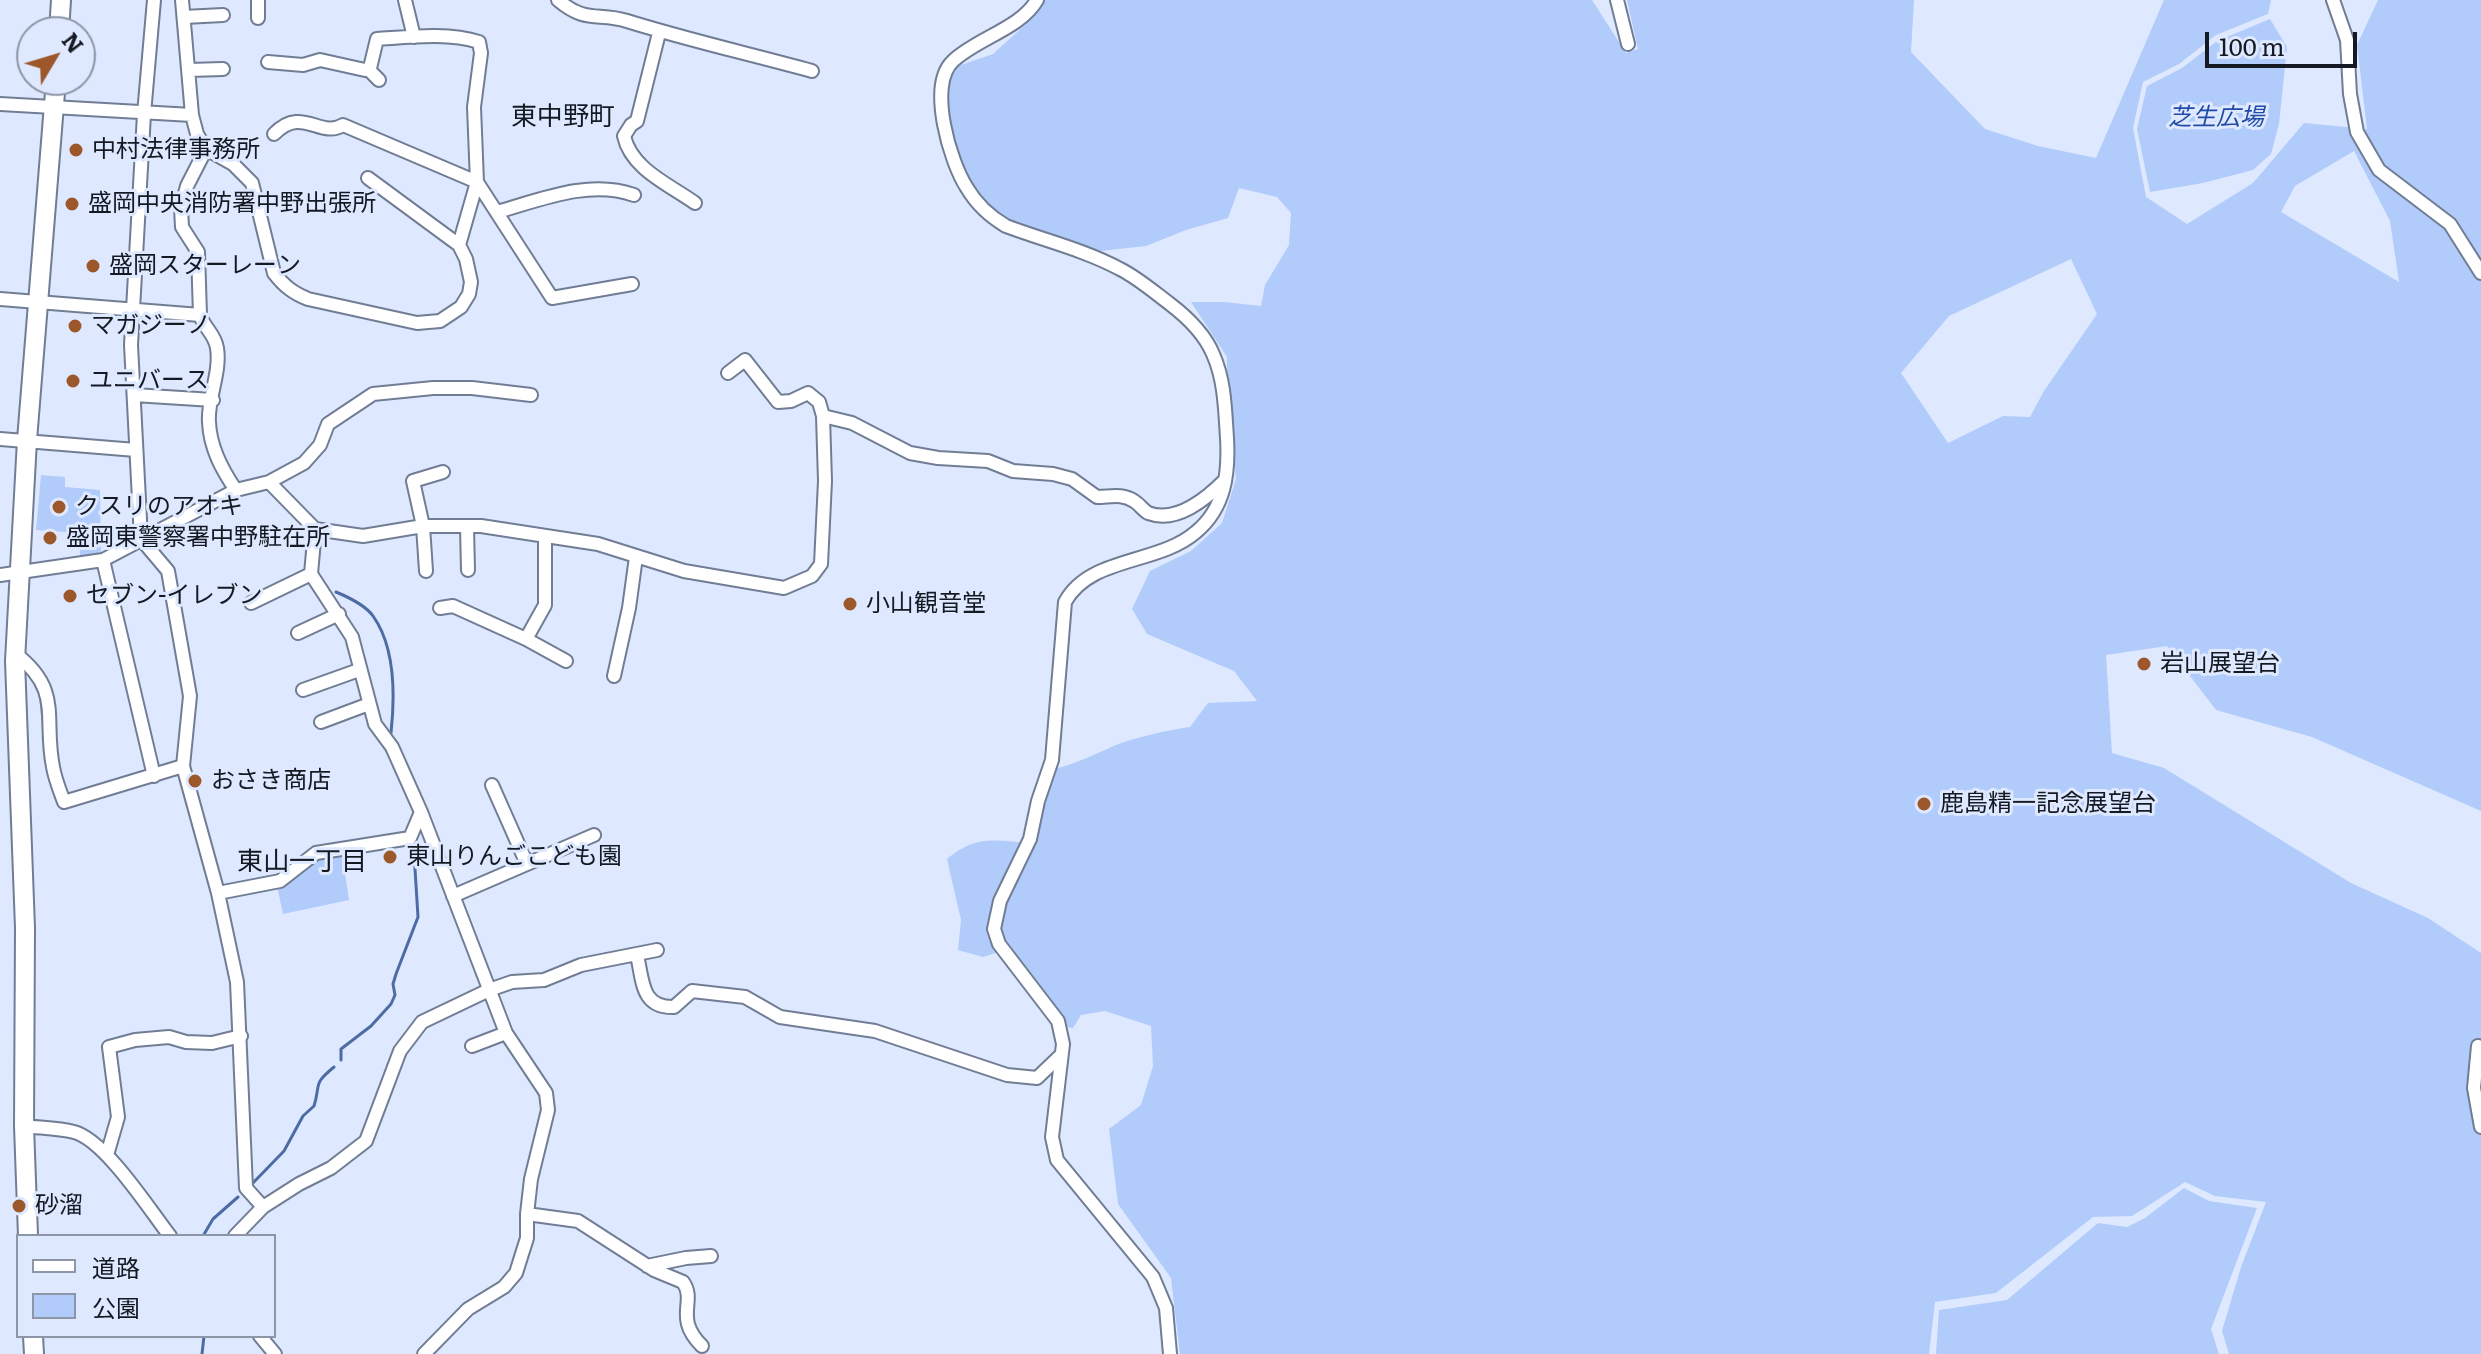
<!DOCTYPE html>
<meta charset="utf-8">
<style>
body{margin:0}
#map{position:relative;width:2481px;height:1354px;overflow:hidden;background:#dee9ff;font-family:Literata,"Noto Sans JP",serif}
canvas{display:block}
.legend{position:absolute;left:16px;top:1234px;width:260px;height:104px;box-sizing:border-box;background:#dee9ff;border:2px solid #8d96a7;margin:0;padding:10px 14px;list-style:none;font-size:24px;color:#141923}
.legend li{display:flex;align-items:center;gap:16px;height:40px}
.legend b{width:40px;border:2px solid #8d96a7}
.north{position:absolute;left:16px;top:16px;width:80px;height:80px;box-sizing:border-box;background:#dee9ff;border:2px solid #8d96a7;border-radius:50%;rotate:52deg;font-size:22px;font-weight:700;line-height:32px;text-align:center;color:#141923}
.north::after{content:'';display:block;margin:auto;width:28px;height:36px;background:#9c572b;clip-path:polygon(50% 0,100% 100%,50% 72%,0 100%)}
.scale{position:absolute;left:2205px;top:32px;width:152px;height:36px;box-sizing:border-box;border:4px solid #141923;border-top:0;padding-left:10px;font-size:24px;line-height:28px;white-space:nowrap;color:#141923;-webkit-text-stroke:6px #dee9ff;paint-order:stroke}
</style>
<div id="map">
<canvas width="2481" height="1354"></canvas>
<ul class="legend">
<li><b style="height:10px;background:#fff"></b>道路</li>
<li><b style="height:22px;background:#b1cbfb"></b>公園</li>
</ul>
<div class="north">N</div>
<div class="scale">100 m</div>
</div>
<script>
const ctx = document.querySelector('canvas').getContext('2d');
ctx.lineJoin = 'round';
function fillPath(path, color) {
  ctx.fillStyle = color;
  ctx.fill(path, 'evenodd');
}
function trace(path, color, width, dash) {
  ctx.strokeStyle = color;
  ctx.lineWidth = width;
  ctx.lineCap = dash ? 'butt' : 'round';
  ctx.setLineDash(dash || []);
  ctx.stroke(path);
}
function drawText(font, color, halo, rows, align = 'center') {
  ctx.font = font + ' Literata,"Noto Sans JP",serif';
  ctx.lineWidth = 6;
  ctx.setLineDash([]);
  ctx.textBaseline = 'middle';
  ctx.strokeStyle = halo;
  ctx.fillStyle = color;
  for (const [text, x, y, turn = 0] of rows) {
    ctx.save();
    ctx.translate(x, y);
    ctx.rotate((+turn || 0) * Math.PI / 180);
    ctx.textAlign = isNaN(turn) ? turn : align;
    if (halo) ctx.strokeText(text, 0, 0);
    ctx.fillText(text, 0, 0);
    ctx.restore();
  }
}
fillPath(new Path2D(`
 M 1039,0 L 1592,0 L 1626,53 L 1638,49 L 1627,0 L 1914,0 L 1911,52 L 1985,129 L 2038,146 L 2096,158 L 2164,0 L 2271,0 L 2268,14 L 2216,35 L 2179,64 L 2143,82 L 2133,128 L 2146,197 L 2187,224 L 2253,183 L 2304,123 L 2367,129 L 2357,45 L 2378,0 L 2481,0 L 2481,811 L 2312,737 L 2216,710 L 2167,646 L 2106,655 L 2112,753 L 2164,768 L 2351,883 L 2428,918 L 2481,953 L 2481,1354 L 2229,1354 L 2222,1331 L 2241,1267 L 2266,1202 L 2215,1196 L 2185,1182 L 2132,1216 L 2093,1217 L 1996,1293 L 1935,1302 L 1929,1354 L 1180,1354 L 1171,1278 L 1118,1204 L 1109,1129 L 1141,1105 L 1153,1066 L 1151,1026 L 1105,1011 L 1081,1015 L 1073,1028 L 1058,1026 L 1004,950 L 983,957 L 958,950 L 961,920 L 947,859 C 975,835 994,840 1029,843 L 1051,770 C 1076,764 1093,755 1116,745 C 1140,736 1165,731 1190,727 L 1208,703 L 1257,701 L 1234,671 L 1147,634 L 1132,609 L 1150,571 L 1191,551 L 1222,523 L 1236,479 L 1227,393 L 1227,357 L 1191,302 L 1224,302 L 1261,306 L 1265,285 L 1289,245 L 1291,213 L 1277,197 L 1239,188 L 1228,218 L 1186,230 L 1146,246 L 1100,251 L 1023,227 L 991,207 L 965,181 L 945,98 L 955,67 L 993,54 L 1025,25 ZM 2354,151 L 2390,221 L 2399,282 L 2281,212 L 2295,186 ZM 2071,259 L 2097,314 L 2044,391 L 2030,417 L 2003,416 L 1948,443 L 1901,373 L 1949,316 Z
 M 2270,19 L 2287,47 L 2279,124 L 2271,154 L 2253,170 L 2203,183 L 2150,192 L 2137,129 L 2147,86 L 2182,68 L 2217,41 Z
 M 41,475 L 65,477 L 65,487 L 100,490 L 101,554 L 80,556 L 79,533 L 36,530 Z
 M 342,854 L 349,900 L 283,914 L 277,886 L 319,858 Z
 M 2184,1188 L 2209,1201 L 2257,1208 L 2211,1329 L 2219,1354 L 1936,1354 L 1939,1310 L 2007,1300 L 2098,1223 L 2127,1227 L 2145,1218 Z`), '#b1cbfb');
trace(new Path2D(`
 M 336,592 C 348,597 366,606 373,616 C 396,648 395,696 391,733
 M 341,1060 L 341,1049 L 371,1026 L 391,1004 L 395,995 L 393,984 L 396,974 L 418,917 L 414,853
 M 251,1185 L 284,1151 L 303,1116 L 314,1106 C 321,1084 312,1085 334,1067
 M 203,1236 L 213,1219 L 238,1197
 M 202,1354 L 204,1336`), '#4d6ca4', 3);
const minor = new Path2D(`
 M 154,0 L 144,114 L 131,345 L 141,539 L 168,571 L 190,696 L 183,766
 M 182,0 L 192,115 L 197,134 L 206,149 L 233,164 L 252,183 L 274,273 C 284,286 293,293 308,299 L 417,323 L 440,321 L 461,307 L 469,294 L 471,282 L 466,259 L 459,245 L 477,182 L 474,107 L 481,53 L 479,42 C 448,32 409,37 377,39 L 370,68 L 365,70 L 320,60 L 303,65 L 268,62
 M 258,0 L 258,18
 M 405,0 L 414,37
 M 558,0 C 586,24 598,12 627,21 C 688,40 750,54 812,71
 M 1037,0 C 1020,29 977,38 953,61 C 927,85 950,162 967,188 C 977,205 989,216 1006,226 C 1043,240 1085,250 1120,269 C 1138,278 1154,292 1170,304 C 1187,317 1205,335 1213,354 C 1225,381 1225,410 1227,438 C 1229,474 1225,508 1196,532 C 1158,565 1090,556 1065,602 L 1052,760 L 1038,801 L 1030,839 L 1000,901 L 994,929 L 999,944 L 1058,1021 L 1063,1044 L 1052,1137 L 1057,1160 L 1153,1277 L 1166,1308 L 1170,1354
 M 1617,0 L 1628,44
 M 2333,0 L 2347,40 L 2350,94 L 2357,132 L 2379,170 L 2450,224 L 2481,273
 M 184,17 L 223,15
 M 659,33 L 637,121 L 631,125 L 624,136 C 631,169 670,185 695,203
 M 368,69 L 379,80
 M 189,70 L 223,69
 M 0,104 L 192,115
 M 274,134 C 302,105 320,139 343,125 L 477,182 L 552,298 L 632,284
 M 206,149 L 187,186 L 181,208 L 182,227 L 198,252 L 200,315 C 204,328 215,334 217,348 C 221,373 207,400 209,422 C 210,448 222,470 236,490
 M 368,178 L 459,245
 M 497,212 C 540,200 589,179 634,195
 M 0,299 L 200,315
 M 134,395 L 213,400
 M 823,416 L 852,423 L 910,453 L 938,458 L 988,461 L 1013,471 L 1053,474 L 1072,479 L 1097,497 C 1110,497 1122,493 1134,501 C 1139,504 1143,510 1148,513 C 1177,524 1207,498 1225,480
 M 0,439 L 136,450
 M 269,482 L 315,529 L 363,536 L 423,526 L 481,526 L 598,544 L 684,571 L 784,588 L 812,576 L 821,564 L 825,481 L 823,416 L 819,402 L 808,393 L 791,401 L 778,402 L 745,360 L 728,373
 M 467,527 L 468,570
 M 315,529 L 311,574 L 352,637 L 375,724 L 392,747 L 421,812 L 506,1033 L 546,1093 L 548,1110 L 531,1179 L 527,1214 L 527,1238 L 516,1273 L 504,1287 L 468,1309 L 424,1354
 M 103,560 L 154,776
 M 426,571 L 423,526 L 413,481 L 443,472
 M 0,575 L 103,560 L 236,490 L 269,482 L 304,463 L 320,445 L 328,424 L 373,394 L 433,388 L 472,388 L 531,395
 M 251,603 L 311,574
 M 440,608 L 453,606 L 526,639 L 566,661
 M 298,633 L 339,614
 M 526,639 L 545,605 L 545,537
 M 16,654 C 63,691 43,717 53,767 C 55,779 60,791 64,802 L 183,766 L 218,893 L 237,982 L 246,1188 L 263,1207
 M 614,676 L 629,608 L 636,557
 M 303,690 L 359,670
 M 321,722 L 369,704
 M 492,785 L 527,864
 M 218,893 L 280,881 L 316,853 L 410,838 L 421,812
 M 453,896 L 594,835
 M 637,955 C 643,981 641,1008 674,1007 L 692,991 L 745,997 L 780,1017 L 875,1031 L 1007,1075 L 1037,1078 L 1061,1055
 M 472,1046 L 506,1033
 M 2478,1046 L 2474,1088 L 2481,1127
 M 24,1126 C 40,1128 58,1128 74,1132 C 105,1140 149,1209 170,1236
 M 107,1155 L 118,1117 L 109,1047 L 135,1040 L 169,1037 L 186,1042 L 212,1043 L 241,1036
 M 527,1214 L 578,1221 L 654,1270 L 683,1282 C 697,1302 673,1317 702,1346
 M 235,1236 L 263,1207 L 299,1184 L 331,1168 L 366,1141 L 400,1051 L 422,1022 L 489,990 L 512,982 L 544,980 L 581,965 L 657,950
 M 647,1266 L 686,1258 L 711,1256
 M 260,1336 L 275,1354`);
const highway = new Path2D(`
 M 59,32 L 61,0
 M 28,1236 L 24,1126 L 25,928 L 15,661 L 27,440 L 56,80
 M 33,1336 L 34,1354`);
trace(minor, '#707d94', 16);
trace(highway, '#707d94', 22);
trace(minor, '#fff', 12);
trace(highway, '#fff', 18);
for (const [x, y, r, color] of [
 [76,150,8,"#9c572b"],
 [72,204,8,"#9c572b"],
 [93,266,8,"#9c572b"],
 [75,326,8,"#9c572b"],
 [73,381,8,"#9c572b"],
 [59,507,8,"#9c572b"],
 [50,538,8,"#9c572b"],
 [70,596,8,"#9c572b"],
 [850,604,8,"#9c572b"],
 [2144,664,8,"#9c572b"],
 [195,781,8,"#9c572b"],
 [1924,804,8,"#9c572b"],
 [390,857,8,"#9c572b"],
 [19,1206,8,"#9c572b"]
]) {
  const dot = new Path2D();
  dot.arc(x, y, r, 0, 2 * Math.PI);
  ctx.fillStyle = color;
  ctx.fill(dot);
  trace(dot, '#dee9ff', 3);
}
drawText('italic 24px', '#204ba6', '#dee9ff', [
 ["芝生広場",2216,118]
]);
drawText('24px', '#141923', '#dee9ff', [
 ["中村法律事務所",92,150],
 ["盛岡中央消防署中野出張所",88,204],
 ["盛岡スターレーン",109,266],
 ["マガジーノ",91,326],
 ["ユニバース",89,381],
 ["クスリのアオキ",75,507],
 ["盛岡東警察署中野駐在所",66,538],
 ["セブン-イレブン",86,596],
 ["小山観音堂",866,604],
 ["岩山展望台",2160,664],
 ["おさき商店",211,781],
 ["鹿島精一記念展望台",1940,804],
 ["東山りんごこども園",406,857],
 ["砂溜",35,1206]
], 'left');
drawText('26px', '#141923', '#dee9ff', [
 ["東中野町",563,117],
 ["東山一丁目",302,862]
]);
</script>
